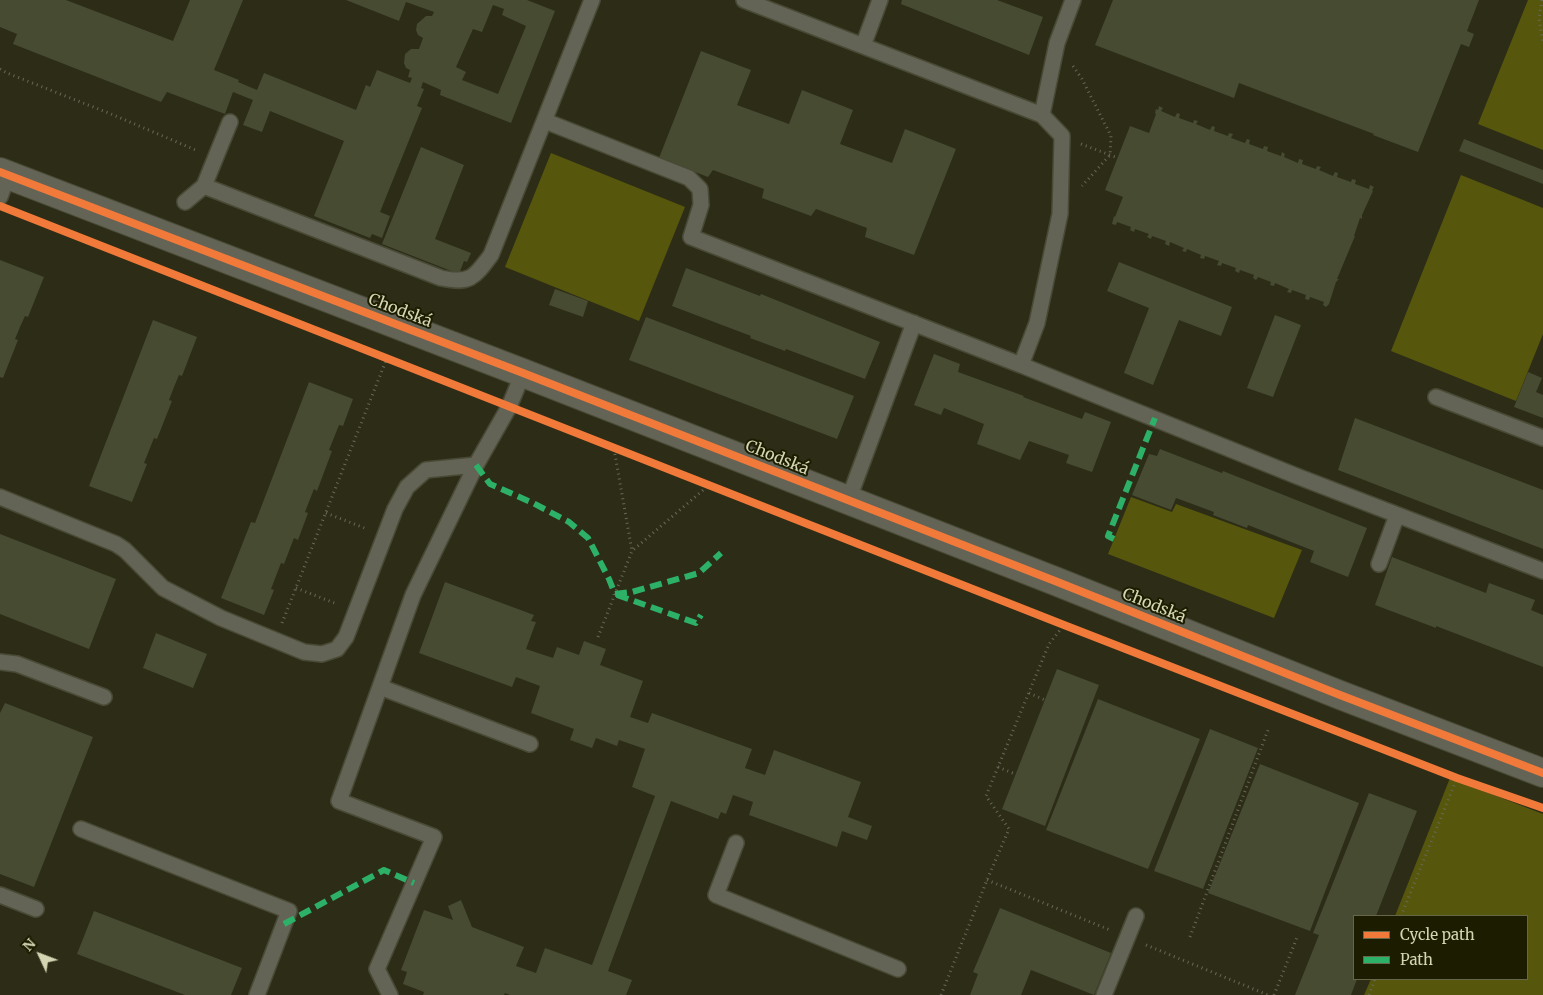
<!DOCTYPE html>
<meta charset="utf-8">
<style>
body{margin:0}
#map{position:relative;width:1543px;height:995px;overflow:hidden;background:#2d2d17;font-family:Merriweather,serif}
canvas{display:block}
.legend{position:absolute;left:1353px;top:915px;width:175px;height:65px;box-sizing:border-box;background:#1c1c01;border:1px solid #666648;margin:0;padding:6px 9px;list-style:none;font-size:15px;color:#d4d6b3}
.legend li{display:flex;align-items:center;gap:10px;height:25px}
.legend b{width:25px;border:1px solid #666648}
.north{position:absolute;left:15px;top:930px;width:50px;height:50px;-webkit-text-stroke:4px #1c1c01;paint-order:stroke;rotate:313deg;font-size:14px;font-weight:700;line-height:20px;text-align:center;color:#d4d6b3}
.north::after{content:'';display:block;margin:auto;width:18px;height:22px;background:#d4d6b3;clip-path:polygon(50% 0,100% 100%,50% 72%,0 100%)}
</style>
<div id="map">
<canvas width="1543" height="995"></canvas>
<ul class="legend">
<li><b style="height:6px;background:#f17a3a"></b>Cycle path</li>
<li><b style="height:6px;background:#2db169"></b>Path</li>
</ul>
<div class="north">N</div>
</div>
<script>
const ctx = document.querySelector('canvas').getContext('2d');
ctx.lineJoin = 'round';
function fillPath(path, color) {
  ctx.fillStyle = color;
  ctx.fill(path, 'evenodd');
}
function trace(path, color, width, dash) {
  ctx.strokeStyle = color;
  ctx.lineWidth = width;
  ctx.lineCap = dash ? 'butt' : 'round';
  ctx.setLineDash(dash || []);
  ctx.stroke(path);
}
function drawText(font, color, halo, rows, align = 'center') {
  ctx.font = font + ' Merriweather,serif';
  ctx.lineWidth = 4;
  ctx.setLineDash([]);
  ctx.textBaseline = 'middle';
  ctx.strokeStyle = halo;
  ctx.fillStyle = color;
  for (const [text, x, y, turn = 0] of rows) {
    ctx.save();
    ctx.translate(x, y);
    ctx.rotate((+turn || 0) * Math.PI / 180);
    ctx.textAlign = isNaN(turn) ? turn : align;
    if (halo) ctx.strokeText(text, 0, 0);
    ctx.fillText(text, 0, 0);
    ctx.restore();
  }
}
fillPath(new Path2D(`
 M 1528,0 L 1543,0 L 1543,150 L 1478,124 Z
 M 551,153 L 685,207 L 639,321 L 505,267 Z
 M 1461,175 L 1543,208 L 1543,334 L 1516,401 L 1391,351 Z
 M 1131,497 L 1172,512 L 1176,504 L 1302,550 L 1274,618 L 1108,554 Z
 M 1450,778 L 1543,814 L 1543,995 L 1364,995 L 1371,979 L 1527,979 L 1527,916 L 1395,916 Z`), '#56560d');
fillPath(new Path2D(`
 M 0,0 L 66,0 L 173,41 L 190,0 L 243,0 L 214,70 L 239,80 L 238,82 L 257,90 L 264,73 L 356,110 L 366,85 L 370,87 L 377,70 L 410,83 L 412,78 L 408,77 L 410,70 L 406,68 L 404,63 L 405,54 L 411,49 L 419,49 L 423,38 L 418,35 L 416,30 L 417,24 L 426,16 L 432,16 L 434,12 L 406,2 L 399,21 L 346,0 L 527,0 L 555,11 L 511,123 L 440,95 L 441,90 L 423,82 L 421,88 L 424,89 L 417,106 L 422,108 L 380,212 L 390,216 L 382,238 L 372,234 L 370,238 L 314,216 L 344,141 L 270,111 L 262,132 L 243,125 L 253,100 L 233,92 L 225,114 L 167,92 L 161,102 L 13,44 L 17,34 L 0,27 ZM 493,5 L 504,9 L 502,15 L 526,26 L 498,94 L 462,80 L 466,72 L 456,67 L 473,29 L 482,32 Z
 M 902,0 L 997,0 L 1043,17 L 1029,55 L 901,4 Z
 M 1113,0 L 1479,0 L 1467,31 L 1474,34 L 1469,47 L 1461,44 L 1418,152 L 1373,135 L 1374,134 L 1239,83 L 1234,98 L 1095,45 Z
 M 701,51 L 751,70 L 737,105 L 789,124 L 802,90 L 853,110 L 840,144 L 892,163 L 905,129 L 956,149 L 914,255 L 865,237 L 867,228 L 816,209 L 811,216 L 762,198 L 764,189 L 713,170 L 708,177 L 659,158 Z
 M 1159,106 L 1163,108 L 1161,111 L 1175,117 L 1177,113 L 1180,114 L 1179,118 L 1193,123 L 1194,120 L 1198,121 L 1196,124 L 1210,130 L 1212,126 L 1215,127 L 1214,131 L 1228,136 L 1229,133 L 1233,134 L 1231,138 L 1245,143 L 1247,139 L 1250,140 L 1249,144 L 1263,149 L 1264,146 L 1268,147 L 1267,151 L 1281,156 L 1282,152 L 1285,154 L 1284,157 L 1298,163 L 1299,159 L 1303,160 L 1302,164 L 1316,169 L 1317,166 L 1321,167 L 1319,170 L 1333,176 L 1335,172 L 1338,173 L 1337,177 L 1351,182 L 1352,179 L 1356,180 L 1355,184 L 1369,189 L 1370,185 L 1374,187 L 1372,190 L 1373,191 L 1362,215 L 1362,219 L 1360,218 L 1354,236 L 1355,236 L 1337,279 L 1339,279 L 1336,282 L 1329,304 L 1326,307 L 1323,305 L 1324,302 L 1310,297 L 1309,300 L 1305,299 L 1306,295 L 1292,290 L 1291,293 L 1287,292 L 1289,289 L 1275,283 L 1274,286 L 1270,285 L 1271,282 L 1258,277 L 1256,280 L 1253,278 L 1254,275 L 1240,270 L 1239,273 L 1235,271 L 1236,268 L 1222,263 L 1221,266 L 1217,265 L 1219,261 L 1205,256 L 1204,259 L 1200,258 L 1201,255 L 1187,249 L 1186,252 L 1182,251 L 1184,248 L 1170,242 L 1169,246 L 1165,244 L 1166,241 L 1152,236 L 1151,239 L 1147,237 L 1149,234 L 1135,229 L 1134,232 L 1130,230 L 1131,227 L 1117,222 L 1116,225 L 1112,224 L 1114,216 L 1115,217 L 1123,197 L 1105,190 L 1130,126 L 1149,133 L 1156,114 L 1155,113 L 1156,109 L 1158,110 Z
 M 1464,139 L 1543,170 L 1543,184 L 1459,151 Z
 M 421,147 L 464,165 L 435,239 L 471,253 L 467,262 L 464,261 L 459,274 L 382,244 Z
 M 0,260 L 44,277 L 28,317 L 25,316 L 20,327 L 15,339 L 18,340 L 3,378 L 0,377 Z
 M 1119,262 L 1232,307 L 1221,336 L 1179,320 L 1153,385 L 1124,373 L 1149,308 L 1107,291 Z
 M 686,268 L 760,296 L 761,294 L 880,342 L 865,379 L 786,349 L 785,351 L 750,338 L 751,336 L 672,306 Z
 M 555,289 L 588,301 L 583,317 L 549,305 Z
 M 1275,315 L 1301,325 L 1273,397 L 1247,388 Z
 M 646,317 L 854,396 L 837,439 L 629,360 Z
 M 153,320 L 197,337 L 182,376 L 179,375 L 174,387 L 169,400 L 172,401 L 157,439 L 154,438 L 144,463 L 147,464 L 132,502 L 89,486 Z
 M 934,354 L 960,364 L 958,372 L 1024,396 L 1023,397 L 1082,419 L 1085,412 L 1111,422 L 1092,472 L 1066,463 L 1069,455 L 1029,441 L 1020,460 L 977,444 L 984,424 L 944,408 L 941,415 L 914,405 Z
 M 1528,372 L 1542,378 L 1536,392 L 1543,395 L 1543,418 L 1514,407 Z
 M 309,382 L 353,399 L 343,426 L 339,425 L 329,450 L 332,451 L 317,491 L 314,489 L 305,512 L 308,513 L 298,540 L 294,538 L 284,564 L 281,563 L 271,589 L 274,590 L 264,615 L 221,598 L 251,522 L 255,523 Z
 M 1355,418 L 1543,490 L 1543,549 L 1338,470 Z
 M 1160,449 L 1222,473 L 1223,471 L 1367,528 L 1348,577 L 1310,562 L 1314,551 L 1248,525 L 1247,528 L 1213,515 L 1214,512 L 1176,498 L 1171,510 L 1132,495 L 1149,454 L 1157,456 Z
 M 0,534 L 116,579 L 89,649 L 0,614 Z
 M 1392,557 L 1486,593 L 1489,583 L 1535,600 L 1531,610 L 1543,615 L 1543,667 L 1436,626 L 1436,628 L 1375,605 Z
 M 445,582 L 534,615 L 531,621 L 536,622 L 526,649 L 553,658 L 557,647 L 579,655 L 584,641 L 606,649 L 600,665 L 643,681 L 630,717 L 648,723 L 652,713 L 752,749 L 745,768 L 765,775 L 774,750 L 861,782 L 848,817 L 872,826 L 867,840 L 842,831 L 837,847 L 749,815 L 753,802 L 733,795 L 726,814 L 721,812 L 718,819 L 671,801 L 608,971 L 632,980 L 626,995 L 510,995 L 505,993 L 504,995 L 423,995 L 424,992 L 403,984 L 407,972 L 401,970 L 424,910 L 453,920 L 448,906 L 461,900 L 472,927 L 524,947 L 516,966 L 536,973 L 545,948 L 592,965 L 655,796 L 632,787 L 645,749 L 619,740 L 617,746 L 596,738 L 592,748 L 570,740 L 574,729 L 531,713 L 540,686 L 516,677 L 512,687 L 419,653 Z
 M 156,633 L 207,654 L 193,688 L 143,668 Z
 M 1057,669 L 1099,685 L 1045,826 L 1002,809 Z
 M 1098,699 L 1200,739 L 1148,869 L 1046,830 Z
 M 5,703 L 93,737 L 34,887 L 0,874 L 0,713 Z
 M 1210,729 L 1258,748 L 1203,889 L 1154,871 Z
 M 1260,764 L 1359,803 L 1310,931 L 1208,893 Z
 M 1369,793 L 1417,811 L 1376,916 L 1354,916 L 1354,979 L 1357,979 L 1351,995 L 1295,995 L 1319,935 L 1313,933 Z
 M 1000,908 L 1111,953 L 1094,995 L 1031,970 L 1021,995 L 970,995 L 978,974 L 973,972 Z
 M 94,911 L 242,968 L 231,995 L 185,995 L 77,954 Z`), '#464b32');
const service = new Path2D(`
 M 744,0 L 1042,115 L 1057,43 L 1073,0
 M 863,46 L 880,0
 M 1042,115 L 1062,136 L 1060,214 L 1037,323 L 1021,365 L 1299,477 L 1543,571
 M 545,121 L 689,178 L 700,189 L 701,205 L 691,237 L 1021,365
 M 230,122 L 204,186 L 441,278 C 470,284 474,278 491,255 L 592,0
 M 0,197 L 8,175
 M 185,202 L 204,186
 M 1436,397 L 1543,438
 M 0,497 L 116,544 L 125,550 L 163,588 L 221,618 L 304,652 L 322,654 L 337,649 L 346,637 L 395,509 L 407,487 L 426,470 L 476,465 L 509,407 L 523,373
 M 848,501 L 914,323
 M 1379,564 L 1397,515
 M 0,662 L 17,664 L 104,697
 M 380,687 L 530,744
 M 81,829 L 289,911 L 257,995
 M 736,843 L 716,895 L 898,969
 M 0,895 L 36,909
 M 390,995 L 377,969 L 434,837 L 339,801 L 413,595 L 476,465
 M 1104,995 L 1136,916`);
const minor = new Path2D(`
 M 0,172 L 523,373 L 1055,581 L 1340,695 L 1543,773`);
trace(service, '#494a35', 18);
trace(minor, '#494a35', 30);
trace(new Path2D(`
 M 1542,0 L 1539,18 L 1543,44
 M 1073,66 L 1082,79 L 1111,136 L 1110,155 L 1082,186
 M 0,69 L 7,73 L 111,114 L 198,151
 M 1081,144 L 1118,158
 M 14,211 L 492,400
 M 528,414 L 1457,778 L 1543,808
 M 614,449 L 632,551
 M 326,513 L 367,529
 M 296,588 L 337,604
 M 282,623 L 387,358
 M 598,637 L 632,551 L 709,485
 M 1029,693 L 1045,700
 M 998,767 L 1015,774
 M 987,880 L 1110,930
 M 1401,916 L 1457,778
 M 1190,937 L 1268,730
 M 1146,945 L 1268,995
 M 941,995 L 987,880 L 1009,829 L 986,796 L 1049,644 L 1064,625
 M 1274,995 L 1298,935
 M 1369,995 L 1375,979`), '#68685b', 3, [1, 4]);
trace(service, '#636356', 15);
trace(minor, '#636356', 28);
trace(new Path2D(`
 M 476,465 L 490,484 L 533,503 L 569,522 L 588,538 L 609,579 L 615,594
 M 1114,539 L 1108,536 L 1155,418
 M 615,594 L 632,592 L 699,573 L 721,553
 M 617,595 L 696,623 L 701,615
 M 284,924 L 384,870 L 414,883`), '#2db169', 6, [12, 6]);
trace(new Path2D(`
 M 0,172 L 523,373 L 1055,581 L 1340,695 L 1543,773
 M 0,206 L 1064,625 L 1457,778 L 1543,808`), '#f17a3a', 8);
drawText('16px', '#d4d6b3', '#1c1c01', [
 ["Chodská",400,311,21],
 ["Chodská",777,458,22],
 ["Chodská",1154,606,22]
]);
</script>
